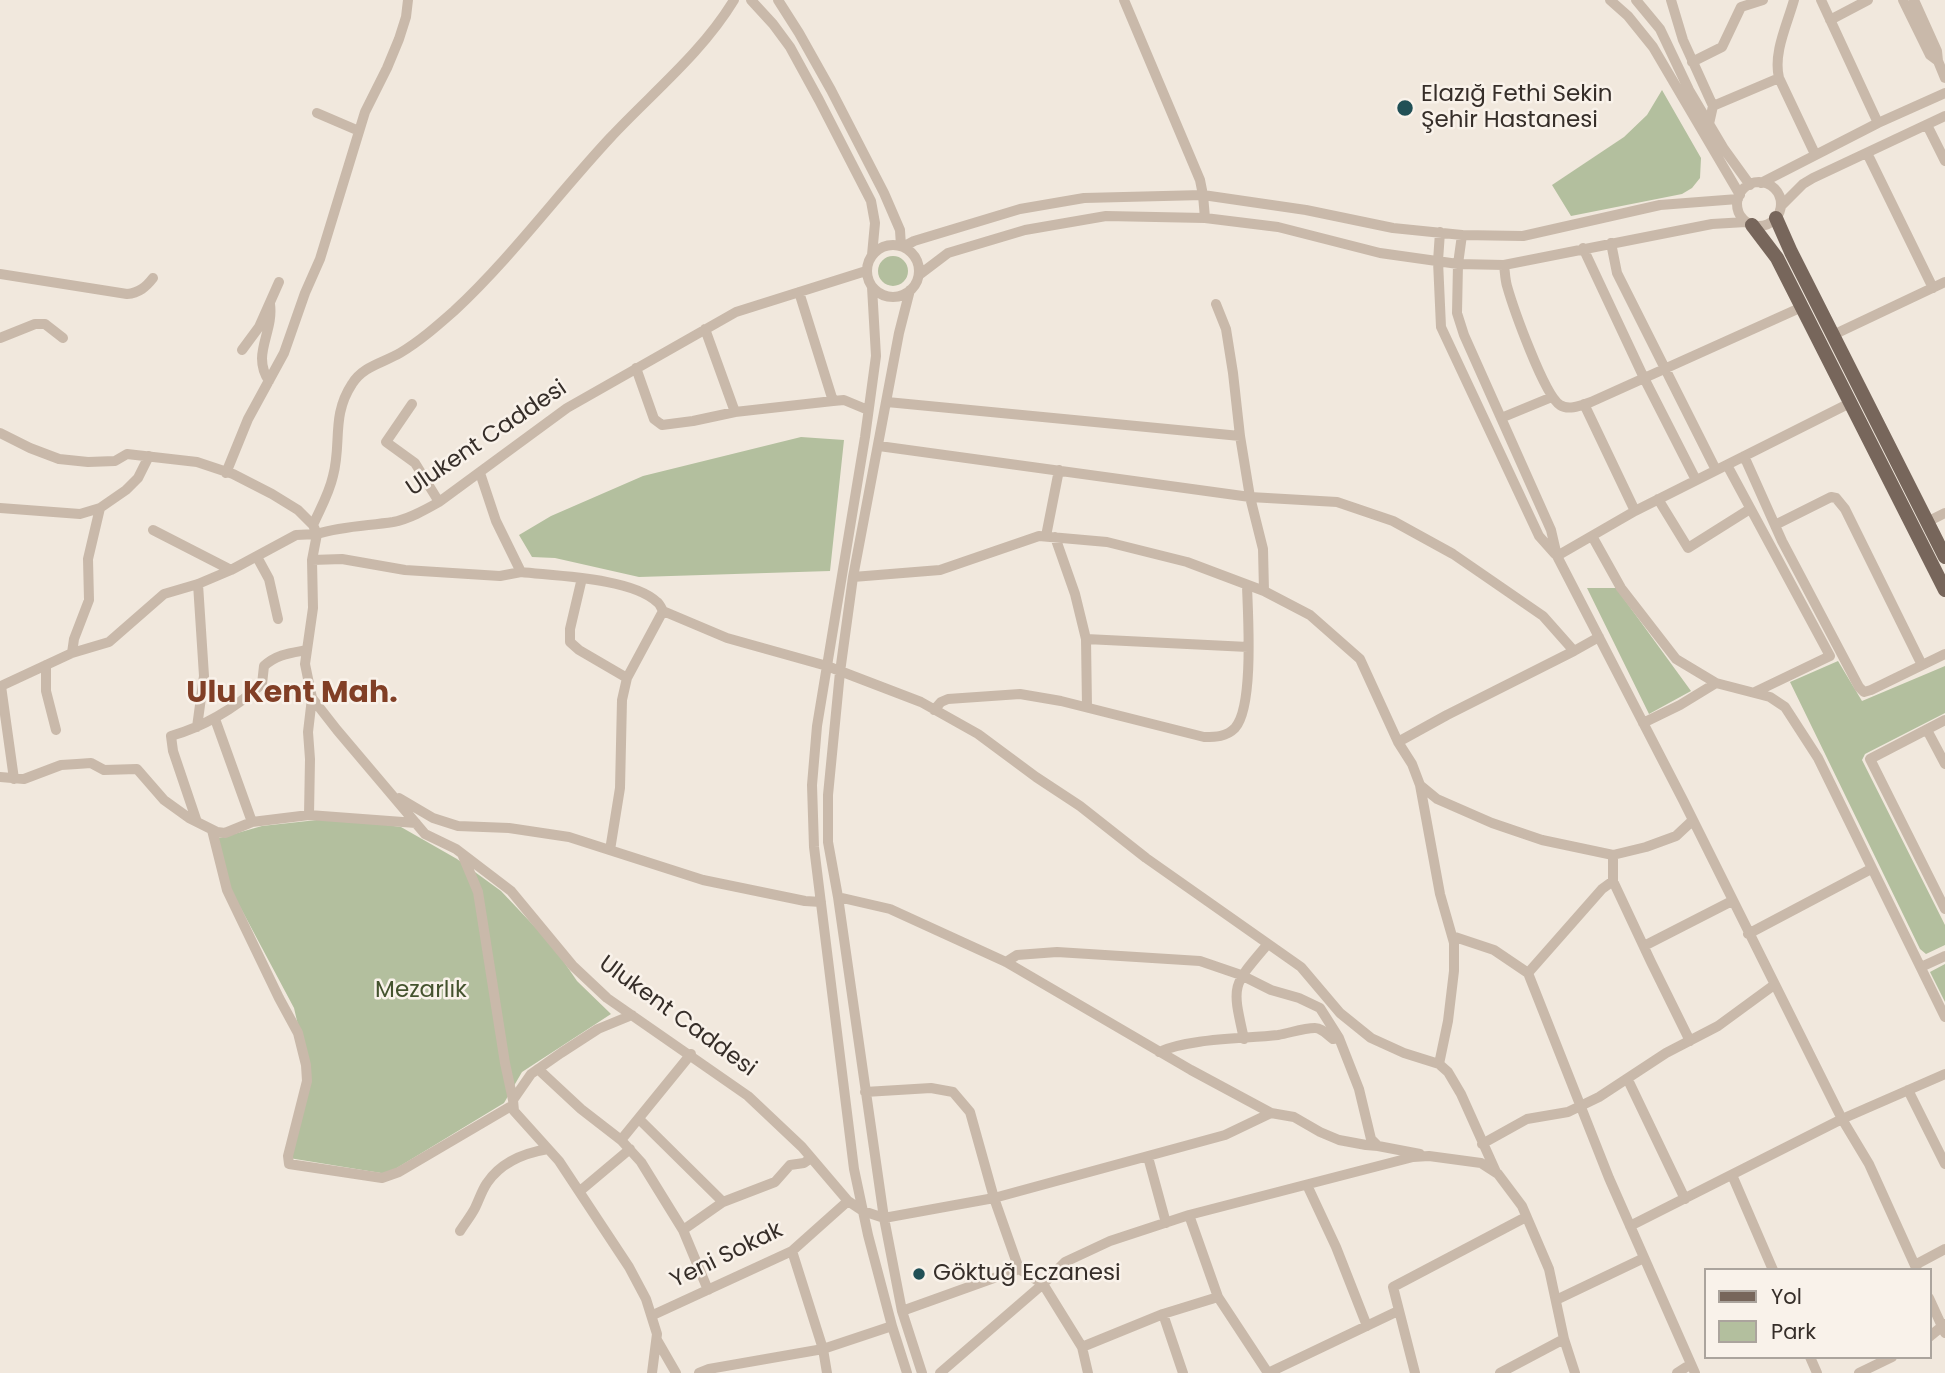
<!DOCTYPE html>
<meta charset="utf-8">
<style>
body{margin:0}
#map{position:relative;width:1945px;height:1373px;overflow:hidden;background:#f1e8dd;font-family:Poppins,sans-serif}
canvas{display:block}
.legend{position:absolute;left:1704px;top:1268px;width:228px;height:91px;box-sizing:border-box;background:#f9f2ea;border:2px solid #aba49d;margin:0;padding:9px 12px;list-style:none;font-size:21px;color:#362e29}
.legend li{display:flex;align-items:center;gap:14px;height:35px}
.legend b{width:35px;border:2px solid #aba49d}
</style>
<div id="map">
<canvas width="1945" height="1373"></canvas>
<ul class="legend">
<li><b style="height:9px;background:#77665b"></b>Yol</li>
<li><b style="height:19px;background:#b3bf9e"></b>Park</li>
</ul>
</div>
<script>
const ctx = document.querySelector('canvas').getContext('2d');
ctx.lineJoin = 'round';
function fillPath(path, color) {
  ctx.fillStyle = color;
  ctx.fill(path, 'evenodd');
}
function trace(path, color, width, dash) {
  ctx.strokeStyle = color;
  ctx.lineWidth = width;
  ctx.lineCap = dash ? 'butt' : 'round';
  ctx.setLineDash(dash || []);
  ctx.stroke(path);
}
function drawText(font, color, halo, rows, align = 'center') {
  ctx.font = font + ' Poppins,sans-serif';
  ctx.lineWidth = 5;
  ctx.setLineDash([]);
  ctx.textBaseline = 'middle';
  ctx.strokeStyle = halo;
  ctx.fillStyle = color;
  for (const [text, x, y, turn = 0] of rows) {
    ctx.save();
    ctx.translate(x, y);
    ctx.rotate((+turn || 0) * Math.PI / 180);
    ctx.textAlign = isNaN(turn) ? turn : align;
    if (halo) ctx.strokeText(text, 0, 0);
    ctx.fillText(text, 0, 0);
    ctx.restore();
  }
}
fillPath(new Path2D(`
 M 1662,90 L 1701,158 L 1700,178 L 1692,188 L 1682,194 L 1571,216 L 1552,185 L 1624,137 L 1647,115 Z
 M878 271a15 15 0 1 1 30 0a15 15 0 1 1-30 0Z
 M 801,437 L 844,440 L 830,571 L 639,577 L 555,558 L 532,557 L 519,535 L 551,516 L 643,476 Z
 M 1587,588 L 1616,588 L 1691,691 L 1649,714 Z
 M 1838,661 L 1862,701 L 1945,666 L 1945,713 L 1865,754 L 1862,760 L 1945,925 L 1945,945 L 1926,954 L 1920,949 L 1790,682 Z
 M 335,818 L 401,827 L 457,859 L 501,891 L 553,946 L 577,981 L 611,1014 L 522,1072 L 504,1103 L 387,1174 L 289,1158 L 311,1081 L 294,1008 L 229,886 L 216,839 L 262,826 Z
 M 1945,964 L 1945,1002 L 1930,972 Z`), '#b3bf9e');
trace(new Path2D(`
 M 751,0 L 773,24 L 790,47 L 819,100 L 871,201 L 875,223 L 872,255
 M 778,0 L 799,33 L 831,90 L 884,193 L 900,230 L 901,246
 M 1124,0 L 1200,180 L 1203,195 L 1205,218
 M 1610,0 L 1628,16 L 1653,47 L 1740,195
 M 1636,0 L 1660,29 L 1689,90 L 1724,149 L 1750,185
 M 1671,0 L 1683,40 L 1713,106 L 1709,124
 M 1794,0 C 1787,25 1773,53 1779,78 L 1815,154
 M 1821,0 L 1878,123
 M 1903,0 L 1930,55 L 1938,61
 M 1914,0 L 1937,51 L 1938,61 L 1945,78
 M 1830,20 L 1868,0
 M 1692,62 L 1722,47 L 1741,7 L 1763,0
 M 1713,106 L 1779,78
 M 317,113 L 359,131
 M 1927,125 L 1945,161
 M 1867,153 L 1933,288
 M1737 204a22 22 0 1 1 44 0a22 22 0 1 1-44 0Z
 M 1761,183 L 1878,123 L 1945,93
 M 1781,206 L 1803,184 L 1813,178 L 1945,116
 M 1440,232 L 1438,261 L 1441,327 L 1539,536 L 1555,554
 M 1462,235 L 1458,264 L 1457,313 L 1464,335 L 1551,530 L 1557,556 L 1683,800 L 1842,1119 L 1869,1164 L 1917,1270
 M 1611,243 L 1617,273 L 1716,470
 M867 271a26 26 0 1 1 52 0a26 26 0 1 1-52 0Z
 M 903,247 L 914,241 L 1020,209 L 1084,198 L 1203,195 L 1306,210 L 1393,228 L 1462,235 L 1523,236 L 1660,205 L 1738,199
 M 1583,248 L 1644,378 L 1696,480
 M 1504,265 C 1505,272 1505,279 1507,286 C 1513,307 1544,395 1560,405 C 1569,411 1582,405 1591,402 L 1802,307
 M 866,271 L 736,312 L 567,408 L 439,502 C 425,510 409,519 393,522 C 366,526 343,526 317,534 L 312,560 L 313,608 L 305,664 L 312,698 L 337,730 L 425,834 L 456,849 L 511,891 L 573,966 L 607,998 L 748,1096 L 802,1147 L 848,1201 L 863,1211 L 884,1218 L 994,1198 L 1225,1135 L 1271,1113 L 1294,1117 L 1320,1132 L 1339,1140 L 1366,1145 L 1378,1146
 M 0,274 L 127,294 C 139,293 146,287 153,278
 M 919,275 L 948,253 L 1025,230 L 1106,216 L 1205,218 L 1278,227 L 1380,253 L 1458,264 L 1504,265 L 1712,224 L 1746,222
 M 872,287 L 876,356 L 865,437 L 817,726 L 812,785 L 814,847 L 854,1169 L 868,1235 L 892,1326 L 907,1373
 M 910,290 L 899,333 L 853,577 L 840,672 L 828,795 L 828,842 L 838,897 L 884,1218 L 902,1311 L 922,1373
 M 799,292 L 833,401
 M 1216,304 L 1226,329 L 1233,373 L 1240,436 L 1250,497 L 1263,549 L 1264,591
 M 705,329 L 735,412
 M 1833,335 L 1945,282
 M 0,338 L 35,324 L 45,324 L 63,338
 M 242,350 L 259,327 L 279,282
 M 636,368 L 654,419 L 662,425 L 693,421 L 735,412 L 833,401 L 844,400 L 868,410
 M 269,381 C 251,354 274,333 270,304
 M 887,402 L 1240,436
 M 412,404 L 386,442 L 415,463 L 439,502
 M 1584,404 L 1635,511
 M 1501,418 L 1552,397
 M 0,433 L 30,448 L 59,459 L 88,462 L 115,461 L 127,454 L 197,462 L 233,474 L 272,494 L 298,510 L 313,525 L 317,534 L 296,535 L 231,570 L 198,584 L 164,594 L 109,642 L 72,653 L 1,686 L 14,779
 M 879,446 L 1250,497 L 1337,502 L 1393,521 L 1453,554 L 1543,616 L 1574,651 L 1599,637
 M 1744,456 L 1782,541 L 1859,687 L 1864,692 L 1871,690 L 1945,654
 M 1727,465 L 1830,656 L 1755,692
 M 226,473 L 248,419 L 284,353 L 305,293 L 320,259 L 365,112 L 387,68 L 399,39 L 406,17 L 408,0
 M 480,473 L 496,521 L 521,572 C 556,576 632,578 657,602 C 659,603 662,609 663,611 L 727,638 L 827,666 L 921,702 L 978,734 L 1036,777 L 1080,806 L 1146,858 L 1301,967 L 1340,1013 L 1371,1038 L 1404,1053 L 1439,1064 L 1448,1072 L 1461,1094 L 1496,1172
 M 1658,499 L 1688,548 L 1750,509
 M 0,508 L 80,514 L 100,508 L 126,490 L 138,478 L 149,456
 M 1927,522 L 1945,513
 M 313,525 C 320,509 329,494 333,476 C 342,443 331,416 352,384 C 363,366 383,363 400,353 C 420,341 437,326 454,311 C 511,258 557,195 610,138 C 652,93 702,53 734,0
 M 1775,525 L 1831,497 L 1836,498 L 1845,509 L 1922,665
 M 153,530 L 231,570
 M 1046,536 L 1059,470
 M 1592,536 L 1621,588 L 1676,659 L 1716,683 L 1770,697 L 1785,707 L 1818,758 L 1945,1017
 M 1055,537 L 1075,594 L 1086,639 L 1087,707
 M 1557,556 L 1635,511 L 1850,403
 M 257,557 L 269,579 L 278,619
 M 312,560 L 342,559 L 405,570 L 500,576 L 521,572
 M 853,577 L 940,570 L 1039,536 L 1107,542 L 1187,562 L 1264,591 L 1310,615 L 1360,659 L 1398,742 L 1412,764 L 1420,785 L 1437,799 L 1492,823 L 1542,840 L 1613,855 L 1646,847 L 1676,836 L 1692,821
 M 582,578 L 570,629 L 570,642 L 579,650 L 627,678
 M 1086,639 L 1248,647
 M 72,653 L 74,639 L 89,600 L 88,559 L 100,508
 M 46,665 L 46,691 L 56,730
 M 934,710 L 941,702 L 948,699 L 1020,694 L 1061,701 L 1204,737 C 1216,737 1226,737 1235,728 C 1254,707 1248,616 1247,586
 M 215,719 L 252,822
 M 1945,720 L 1870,759 L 1945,909
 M 1643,723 L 1680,705 L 1716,683
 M 197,727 L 204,676 L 198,584
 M 1927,730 L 1945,764
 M 1398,742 L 1447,715 L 1574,651
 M 0,777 L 24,779 L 61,765 L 77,764 L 91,763 L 104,770 L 137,769 L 164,800 L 189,818 L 217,832 L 225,833 L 252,822 L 309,815 L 416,823
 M 1420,785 L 1440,894 L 1454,943 L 1454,971 L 1448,1021 L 1439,1064
 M 399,798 L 433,818 L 458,826 L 509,828 L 569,837 L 703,880 L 805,901 L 821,902
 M 309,815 L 310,759 L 308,732 L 312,698
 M 197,822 L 173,751 L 171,736 C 206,726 235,708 262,684 L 264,666 C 277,654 291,653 307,650
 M 212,830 L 227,890 L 279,998 L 298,1033 L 306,1065 L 307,1081 L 288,1156 L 289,1164 L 382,1178 L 399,1172 L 513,1105
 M 610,850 L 620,788 L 622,700 L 627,678 L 663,611
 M 1613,855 L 1613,881 L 1651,962 L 1690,1041
 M 463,856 L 478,892 L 505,1063 L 513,1100
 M 838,897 L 890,909 L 1006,962 L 1191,1070 L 1271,1113
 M 1748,934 L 1871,869
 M 1452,936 L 1494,950 L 1528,973 L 1609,1178 L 1695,1373
 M 1644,946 L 1732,901
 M 1006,962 L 1017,955 L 1057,952 L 1200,961 L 1241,975 L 1271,990 L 1299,998 L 1320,1008 L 1339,1038 L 1359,1089 L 1371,1139 L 1378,1146 L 1420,1154
 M 1921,967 L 1945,956
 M 1528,973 L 1602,889 L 1613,881
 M 632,1015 L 598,1029 L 561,1053 L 531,1074 L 513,1100 L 514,1111 L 559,1161 L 629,1267 L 646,1299 L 657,1334 L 652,1373
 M 1244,1039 C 1232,985 1231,987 1267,945
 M 1159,1052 C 1190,1038 1243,1039 1278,1035 C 1290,1033 1303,1028 1315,1028 C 1322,1028 1327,1035 1333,1039 L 1339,1038
 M 538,1069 L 581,1109 L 621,1140 L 641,1162 L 683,1230 L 708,1290
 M 1628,1080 L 1685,1199
 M 1908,1090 L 1945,1164
 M 865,1092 L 931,1088 L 953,1092 L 970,1112 L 994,1198 L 1019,1269 L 1043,1284 L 1082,1347 L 1088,1373
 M 639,1119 L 723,1202
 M 621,1140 L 691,1054
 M 1482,1144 L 1527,1119 L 1568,1112 L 1599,1097 L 1666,1053 L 1718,1026 L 1774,985
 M 1148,1157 L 1166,1223
 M 1732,1175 L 1773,1270
 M 1307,1185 L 1336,1247 L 1367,1326
 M 580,1191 L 630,1149
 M 1189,1215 L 1218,1297 L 1268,1373 L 1398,1311
 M 1630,1226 L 1842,1119 L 1945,1074
 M 683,1230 L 723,1202 L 775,1182 L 790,1165 L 804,1163 L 811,1158
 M 460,1231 C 465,1223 471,1216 475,1208 C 479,1200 482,1190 487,1183 C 501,1162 524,1153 548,1149
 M 792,1251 L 823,1349 L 827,1373
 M 1915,1265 L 1945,1249
 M 1929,1298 L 1945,1333
 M 1556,1300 L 1644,1258
 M 902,1311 L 1019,1269
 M 1163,1314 L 1183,1373
 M 653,1315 L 792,1251 L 848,1201
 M 1929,1337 L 1945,1324
 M 657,1340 L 676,1373
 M 1082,1347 L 1163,1314 L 1218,1297
 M 1810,1357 L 1817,1373
 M 699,1373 L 709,1369 L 823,1349 L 892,1326
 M 940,1373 L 1043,1284 L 1065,1262 L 1110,1241 L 1189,1215 L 1413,1157 L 1429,1156 L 1481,1163 L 1498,1174 L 1522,1206 L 1549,1269 L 1564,1339 L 1575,1373
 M 1415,1373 L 1393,1287 L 1526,1217
 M 1500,1373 L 1564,1339
 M 1677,1373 L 1691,1364
 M 1859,1373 L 1892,1357`), '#c9b9aa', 10);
trace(new Path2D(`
 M 1776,218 L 1791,252 L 1945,557
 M 1752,225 L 1777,258 L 1945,590`), '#77665b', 14);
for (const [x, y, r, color] of [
 [1405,108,9,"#215056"],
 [919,1274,7,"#215056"]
]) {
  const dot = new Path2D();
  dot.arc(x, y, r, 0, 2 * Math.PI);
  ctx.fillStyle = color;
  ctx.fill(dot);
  trace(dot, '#f9f2ea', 2.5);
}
drawText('23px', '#362e29', '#f9f2ea', [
 ["Elazığ Fethi Sekin",1421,95],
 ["Şehir Hastanesi",1421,121],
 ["Göktuğ Eczanesi",933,1274]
], 'left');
drawText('23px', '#362e29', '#f9f2ea', [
 ["Ulukent Caddesi",487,439,-34],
 ["Ulukent Caddesi",677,1017,36],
 ["Yeni Sokak",727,1256,-26]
]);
drawText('23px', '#44532e', '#f9f2ea', [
 ["Mezarlık",421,991]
]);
drawText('bold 30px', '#813f26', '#f9f2ea', [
 ["Ulu Kent Mah.",292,694]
]);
</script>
